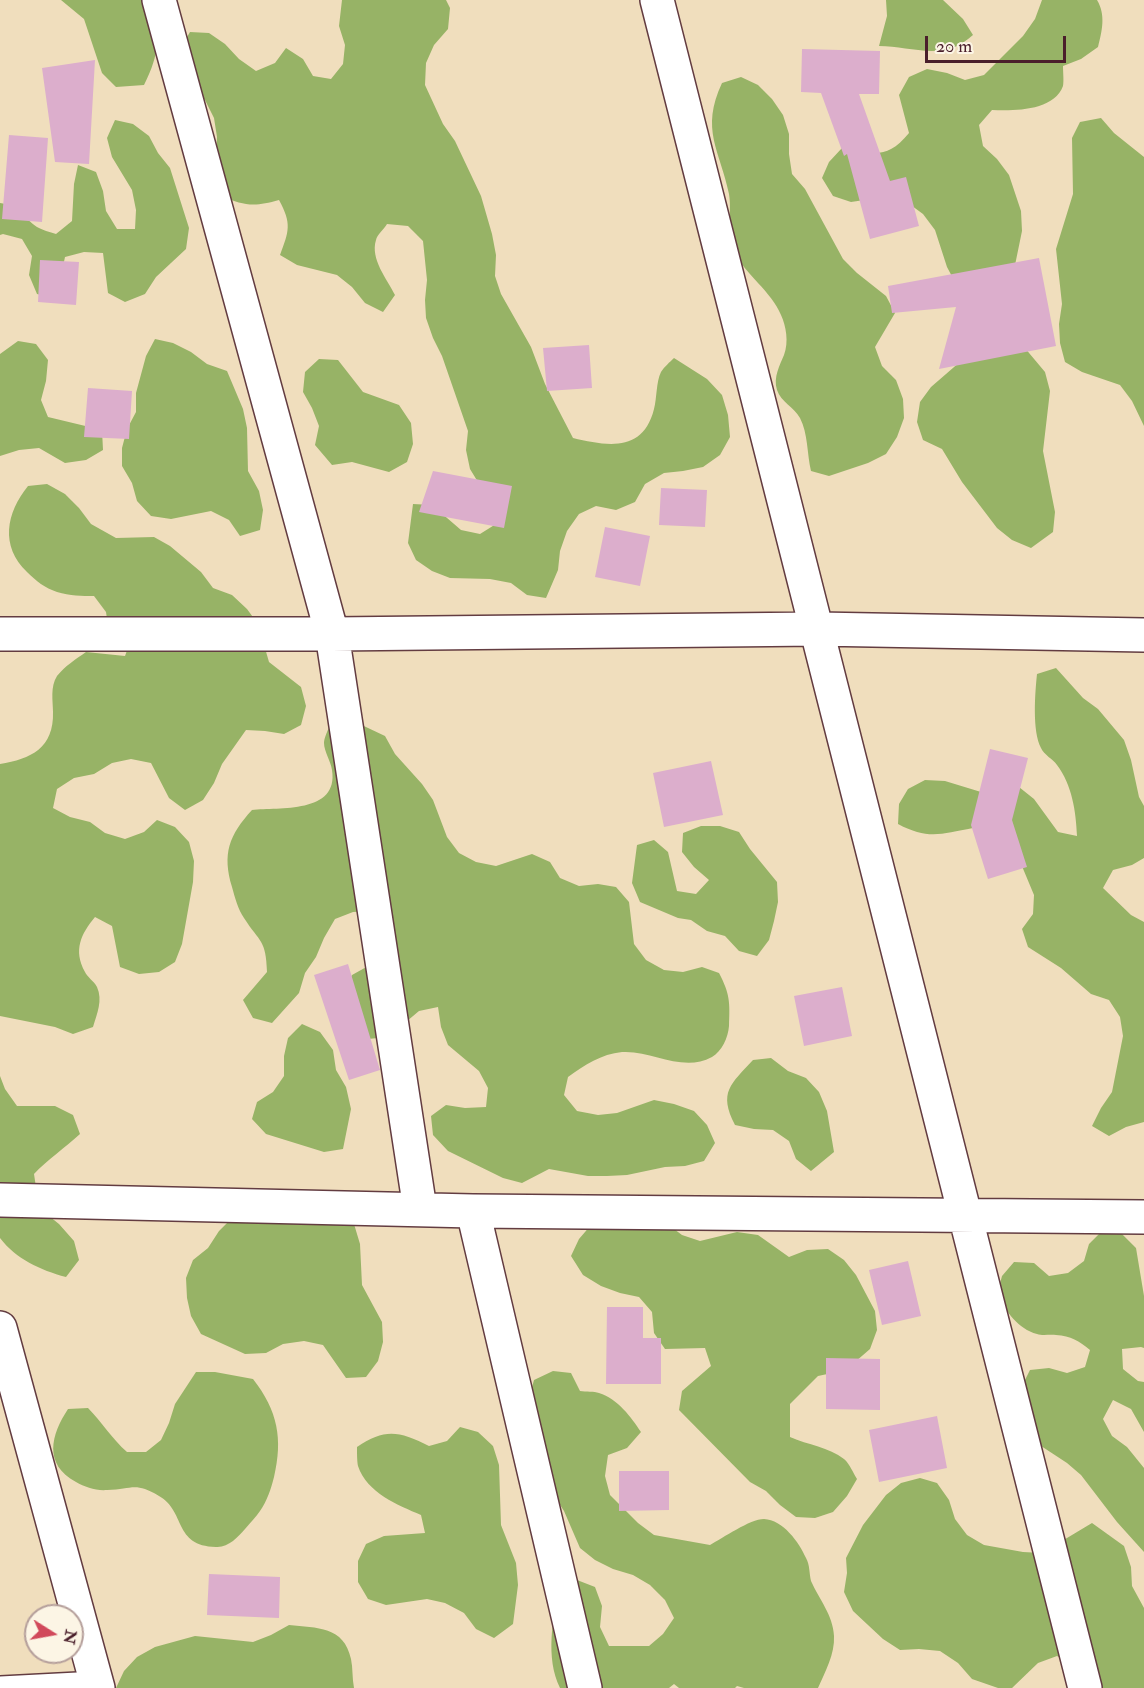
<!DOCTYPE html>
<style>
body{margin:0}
#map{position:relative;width:1144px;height:1688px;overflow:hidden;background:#f0debd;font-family:"IM FELL Double Pica",serif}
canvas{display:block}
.north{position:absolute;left:24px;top:1604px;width:60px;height:60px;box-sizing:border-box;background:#fcf5e5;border:2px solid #b59f9b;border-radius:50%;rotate:101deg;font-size:16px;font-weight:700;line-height:24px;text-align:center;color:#4a1f2b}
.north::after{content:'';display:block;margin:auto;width:21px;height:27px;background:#d1495b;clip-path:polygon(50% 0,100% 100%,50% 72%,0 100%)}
.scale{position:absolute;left:925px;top:36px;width:141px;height:27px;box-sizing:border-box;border:3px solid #4a1f2b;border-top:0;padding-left:8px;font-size:18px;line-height:21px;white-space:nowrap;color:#4a1f2b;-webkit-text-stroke:4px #fcf5e5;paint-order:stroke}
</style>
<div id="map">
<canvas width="1144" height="1688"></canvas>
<div class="north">N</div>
<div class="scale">20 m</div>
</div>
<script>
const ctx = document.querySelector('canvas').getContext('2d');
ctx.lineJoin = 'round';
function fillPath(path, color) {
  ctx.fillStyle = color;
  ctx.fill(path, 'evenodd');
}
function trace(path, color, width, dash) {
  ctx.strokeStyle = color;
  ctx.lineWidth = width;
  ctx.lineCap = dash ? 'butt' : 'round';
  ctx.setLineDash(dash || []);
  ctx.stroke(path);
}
fillPath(new Path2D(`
 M 61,0 L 156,0 C 158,36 161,52 144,85 L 116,87 L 102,73 L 84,19 Z
 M 342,0 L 446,0 L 450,8 L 448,29 L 434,45 L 426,63 L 425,85 L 443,124 L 455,141 L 481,196 L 492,234 L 496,255 L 495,276 L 501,294 L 531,347 L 545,384 L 573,438 C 607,446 643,453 654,409 C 657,398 656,382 661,372 C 664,367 670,362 674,358 L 707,379 L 722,395 L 728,415 L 730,437 L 720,455 L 703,467 L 683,471 L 664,473 L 645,484 L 635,502 L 616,510 L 596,506 L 579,514 L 567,531 L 560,551 L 558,570 L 546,598 L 527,595 L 511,583 L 490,579 L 450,578 L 432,571 L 416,560 L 408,543 L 413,504 L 432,505 L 461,530 L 480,534 L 496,524 L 481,487 L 470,469 L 466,450 L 468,431 L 442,356 L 433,338 L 426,318 L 425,300 L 427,280 L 423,241 L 408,226 L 387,224 C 384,229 377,235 376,240 C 370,259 387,279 395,295 L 383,312 L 365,303 L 352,287 L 337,275 L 297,265 L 280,255 C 289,231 292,224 279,200 C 255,207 244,206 222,196 L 216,159 L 217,137 L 214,118 L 205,100 L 191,86 L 180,49 L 190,32 L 209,33 L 225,44 L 239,59 L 256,71 L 275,63 L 286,48 L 303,59 L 313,76 L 331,79 L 343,64 L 345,45 L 339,26 Z
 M 886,0 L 943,0 L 963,19 L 973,35 C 968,39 962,44 957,46 C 932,57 905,46 879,46 L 887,16 Z
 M 1042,0 L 1097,0 C 1106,15 1102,31 1098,47 L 1081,59 L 1063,66 C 1063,72 1064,81 1063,86 C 1054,111 1014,111 992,110 L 979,125 L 983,146 L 997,159 L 1009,175 L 1021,211 L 1022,231 L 1014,270 L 956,284 L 947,267 L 935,230 L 923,214 L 908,203 L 871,199 L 851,202 L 833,196 L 822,178 L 829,162 L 842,148 C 873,153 886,161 909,133 L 899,95 L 909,77 L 927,69 L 947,73 L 965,80 L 984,75 L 1023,36 L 1035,19 Z
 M 741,77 L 758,85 L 772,99 L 783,115 L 789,134 L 789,154 L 792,174 L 805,189 L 843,259 L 857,273 L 886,296 L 895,313 L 875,347 L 882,366 L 896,380 L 903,399 L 904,418 L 897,437 L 886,454 L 868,463 L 829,476 L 811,471 C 807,454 808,433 800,418 C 794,407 781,402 777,390 C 773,377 780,365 784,355 C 789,342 786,326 781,315 C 771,291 746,275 734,252 C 726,235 732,212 729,194 C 720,150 700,130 722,83 Z
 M 1101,118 L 1114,133 L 1144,157 L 1144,426 L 1132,401 L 1120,385 L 1082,372 L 1065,362 L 1060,343 L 1059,324 L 1062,304 L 1056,249 L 1073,194 L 1072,138 L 1080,122 Z
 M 115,120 L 133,124 L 149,136 L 158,153 L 170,168 L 189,228 L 186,249 L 156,277 L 145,294 L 125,302 L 108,293 L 103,253 L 84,252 L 65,257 L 56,299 L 37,294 L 29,275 L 32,256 L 22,239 L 3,234 L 0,235 L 0,203 C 16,205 24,218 37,227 C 42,230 50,232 56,234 L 72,221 L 74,184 L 78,165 L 96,172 L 103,191 L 106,211 L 117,229 L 135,229 L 136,210 L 132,190 L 112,157 L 107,138 Z
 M 155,339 L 173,343 L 191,352 L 207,364 L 227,371 L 243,409 L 247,428 L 248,471 L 259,491 L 263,510 L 260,530 L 240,536 L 229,520 L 211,511 L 171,519 L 151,516 L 137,501 L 132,483 L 122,466 L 122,448 L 127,429 L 136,412 L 136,393 L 146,356 Z
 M 18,341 L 36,344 L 48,360 L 46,381 L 41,400 L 48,417 L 102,430 L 103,450 L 86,460 L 65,463 L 39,448 L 19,450 L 0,456 L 0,354 Z
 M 1019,341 L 1045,372 L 1050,391 L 1043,451 L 1055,512 L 1053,532 L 1031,548 L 1012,540 L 997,528 L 962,482 L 942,449 L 923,440 L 917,422 L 920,402 L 931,387 L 961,361 Z
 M 319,359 L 338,360 L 363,392 L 399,405 L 411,423 L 413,444 L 407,462 L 389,472 L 352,462 L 332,465 L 315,445 L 319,426 L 312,408 L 303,392 L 305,372 Z
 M 47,484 L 65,494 L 79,508 L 91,524 L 116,538 L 154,537 L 170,546 L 201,572 L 213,588 L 232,595 L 247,609 L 258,624 L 269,662 L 301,687 L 306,706 L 301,725 L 284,734 L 265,731 L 246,730 L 222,764 L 214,783 L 203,800 L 185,810 L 169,798 L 151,763 L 131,759 L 112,763 L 94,774 L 74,778 L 57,789 L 53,808 L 70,817 L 90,822 L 105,833 L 125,839 L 144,832 L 157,820 L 175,827 L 189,842 L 194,861 L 193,882 L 182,944 L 175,962 L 159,972 L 139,974 L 120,967 L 112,926 L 95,917 C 81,934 73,950 85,972 C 87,977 94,981 97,987 C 103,1000 97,1014 93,1027 L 73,1034 L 55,1027 L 0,1016 L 0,764 C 31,759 54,748 53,712 C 53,701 50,687 57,676 C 65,666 76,659 86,652 L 125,656 L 129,645 L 109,632 L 106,612 L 94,596 C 82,596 70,596 57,592 C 45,588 36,581 27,572 C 0,546 6,513 28,486 Z
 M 1056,668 L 1083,698 L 1098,709 L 1124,740 L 1131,760 L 1139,797 L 1144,806 L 1144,858 L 1132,865 L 1113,870 L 1103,888 L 1131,915 L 1144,922 L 1144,1122 L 1126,1127 L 1109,1136 L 1092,1126 L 1101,1108 L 1112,1092 L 1123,1036 L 1120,1017 L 1109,1000 L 1091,994 L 1061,968 L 1028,947 L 1022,929 L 1033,914 L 1034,895 L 1019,859 L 973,828 C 941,834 928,840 898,824 L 899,804 L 908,789 L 925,780 L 945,781 L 981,792 L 1019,787 L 1034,799 L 1058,832 L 1077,836 C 1076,811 1072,785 1057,765 C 1053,759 1044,755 1041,748 C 1032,731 1035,693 1037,674 Z
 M 349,719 L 385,736 L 395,754 L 422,784 L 433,800 L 447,837 L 459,853 L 476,862 L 496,866 L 532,854 L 550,862 L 560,878 L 579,886 L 598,884 L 616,887 L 629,902 L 634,944 L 646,960 L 664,970 L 683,972 L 702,967 L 719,973 C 730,994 730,1002 729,1026 C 728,1038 722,1051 712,1057 C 682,1073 653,1050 622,1052 C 601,1054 585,1065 568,1077 L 564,1095 L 577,1111 L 598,1115 L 617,1113 L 654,1100 L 674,1104 L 694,1111 L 707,1125 L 715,1143 L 704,1161 L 685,1166 L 665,1167 L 627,1175 L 607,1176 L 588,1176 L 549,1169 L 522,1183 L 503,1178 L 448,1151 L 433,1135 L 431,1116 L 446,1105 L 465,1108 L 486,1107 L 488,1088 L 479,1071 L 448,1045 L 441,1027 L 438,1007 L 419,1011 L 388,1037 L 368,1039 L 343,993 L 352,975 L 370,965 L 372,911 L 353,912 L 335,919 L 324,938 L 316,957 L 305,973 L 299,993 L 272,1023 L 253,1018 L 243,1000 L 267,972 C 266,939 260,943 244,918 C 238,909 235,898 232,887 C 222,854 229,835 252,810 C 279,807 339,814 332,770 C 331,762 324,751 324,743 C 324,738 328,730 330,725 Z
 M 701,826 L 720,826 L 739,832 L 750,849 L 777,882 L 778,902 L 774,921 L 769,940 L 757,956 L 739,951 L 725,936 L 707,931 L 691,920 L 678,918 L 640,902 L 632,883 L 637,845 L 654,840 L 668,852 L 677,891 L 696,894 L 709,880 L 694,867 L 682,852 L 683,833 Z
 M 302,1024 L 320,1032 L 333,1050 L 336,1070 L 346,1087 L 351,1109 L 343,1149 L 324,1152 L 266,1134 L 252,1119 L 257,1102 L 273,1092 L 284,1076 L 284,1056 L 288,1038 Z
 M 771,1058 L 788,1071 L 806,1078 L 819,1092 L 827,1111 L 834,1152 L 811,1171 L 796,1159 L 789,1141 L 773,1130 L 754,1129 L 735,1125 C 718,1092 731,1084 753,1060 Z
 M 0,1076 L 5,1089 L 17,1106 L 55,1106 L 73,1115 L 80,1134 C 65,1148 48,1159 34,1174 L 37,1194 L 44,1212 L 59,1224 L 74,1241 L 79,1260 L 66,1277 C 40,1270 16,1259 0,1238 Z
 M 233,1217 L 354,1224 L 360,1244 L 362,1285 L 382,1322 L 383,1342 L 378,1361 L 366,1377 L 346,1378 L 323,1345 L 304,1341 L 283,1344 L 266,1353 L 245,1354 L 201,1334 L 191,1316 L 187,1298 L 186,1278 L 193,1260 L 208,1248 L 219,1231 Z
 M 666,1223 L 682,1235 L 700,1241 L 737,1232 L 758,1235 L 789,1257 L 807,1250 L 828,1249 L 844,1260 L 856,1275 L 875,1311 L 877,1330 L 870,1349 L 855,1362 L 837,1372 L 818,1376 L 790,1404 L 790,1437 C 808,1445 829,1447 844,1459 C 850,1464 853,1473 857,1479 L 847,1496 L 833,1512 L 815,1518 L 796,1517 L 780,1505 L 766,1491 L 750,1482 L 679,1410 L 682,1391 L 711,1366 L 705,1348 L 665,1349 L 654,1333 L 652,1312 L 639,1297 L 620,1293 L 601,1286 L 583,1275 L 571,1256 L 579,1239 L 591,1225 Z
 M 1102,1231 L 1121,1233 L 1136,1248 L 1144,1296 L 1144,1348 L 1141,1347 L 1122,1349 L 1123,1369 L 1138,1381 L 1144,1382 L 1144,1432 L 1131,1409 L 1113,1400 L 1103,1419 L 1112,1436 L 1127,1447 L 1144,1468 L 1144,1552 L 1117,1522 L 1081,1475 L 1067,1463 L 1035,1442 L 1021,1388 L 1030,1370 L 1049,1368 L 1067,1373 L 1085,1367 L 1090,1350 C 1079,1341 1071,1336 1056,1335 C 1050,1334 1043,1336 1037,1334 C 1018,1329 1006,1311 997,1295 L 1002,1276 L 1014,1262 L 1034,1263 L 1049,1276 L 1068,1273 L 1084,1261 L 1089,1244 Z
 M 553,1371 L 571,1373 L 580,1391 C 586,1392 594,1391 599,1393 C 618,1399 631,1417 641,1432 L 627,1448 L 608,1455 L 605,1476 L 610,1495 L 638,1523 L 654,1535 L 710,1545 C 723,1538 750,1519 764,1519 C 783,1520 799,1542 806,1558 C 810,1565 809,1573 811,1581 C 819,1599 833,1615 834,1636 C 835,1654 825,1672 818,1688 L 744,1688 L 737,1686 L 735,1688 L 679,1688 L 674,1684 L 669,1688 L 560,1688 C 545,1657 553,1619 559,1587 L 577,1580 L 595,1587 L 602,1606 L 600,1627 L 609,1646 L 649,1646 L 663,1634 L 674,1618 L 665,1600 L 650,1585 L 633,1575 L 613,1569 L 595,1560 L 580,1548 L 564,1511 L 553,1494 L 529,1398 L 534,1380 Z
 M 196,1372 L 215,1372 L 253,1379 C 278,1411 283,1439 274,1477 C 271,1489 267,1501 260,1511 C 256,1517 250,1523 245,1529 C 238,1537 228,1548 216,1547 C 173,1546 186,1511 159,1496 C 134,1481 132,1490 107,1490 C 96,1491 85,1487 76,1482 C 43,1464 51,1435 68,1409 L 88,1408 C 102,1422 112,1439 127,1452 L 146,1452 L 161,1440 L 169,1423 L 175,1404 Z
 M 460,1427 L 478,1432 L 493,1446 L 499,1465 L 501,1525 L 516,1563 L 518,1585 L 513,1624 L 494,1638 L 476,1629 L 464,1613 L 445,1603 L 427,1599 L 386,1605 L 368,1599 L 358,1582 L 358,1561 L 366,1544 L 384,1536 L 425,1533 L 421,1515 C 398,1505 367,1493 358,1466 C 357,1461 357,1453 357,1447 C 385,1428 399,1431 429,1446 L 447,1441 Z
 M 920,1478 L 937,1483 L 949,1500 L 955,1519 L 967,1535 L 984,1545 L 1023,1552 L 1042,1553 L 1092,1523 L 1124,1546 L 1131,1567 L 1132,1586 L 1144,1608 L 1144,1688 L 1093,1688 L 1076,1665 L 1057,1656 L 1038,1663 L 1012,1688 L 998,1688 L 972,1679 L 958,1663 L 940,1651 L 919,1649 L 900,1650 L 883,1639 L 853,1611 L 844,1592 L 847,1573 L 846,1558 L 863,1525 L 886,1495 L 901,1483 Z
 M 289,1625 C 317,1628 344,1626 351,1659 C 353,1668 352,1678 354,1688 L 116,1688 L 124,1671 L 137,1657 L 155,1647 L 195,1636 L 253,1642 L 271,1635 Z`), '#97b366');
fillPath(new Path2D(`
 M 802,49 L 880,51 L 879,94 L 859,94 L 890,181 L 906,177 L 919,226 L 870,239 L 847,154 L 844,156 L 821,93 L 801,92 Z
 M 95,60 L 89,164 L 55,162 L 42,68 Z
 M 9,135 L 48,138 L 42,222 L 2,219 Z
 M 1039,258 L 1056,346 L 939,369 L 956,307 L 892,313 L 888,286 Z
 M 40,260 L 79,262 L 76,305 L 38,302 Z
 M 589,345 L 592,388 L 547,391 L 543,348 Z
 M 88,388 L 132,391 L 129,439 L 84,437 Z
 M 433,471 L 512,486 L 504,528 L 419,512 Z
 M 661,488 L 707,490 L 705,527 L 659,525 Z
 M 605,527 L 650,536 L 640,586 L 595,577 Z
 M 990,749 L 1028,758 L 1012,820 L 1027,867 L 988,879 L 971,825 Z
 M 711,761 L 723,815 L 664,827 L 653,773 Z
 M 348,964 L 380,1070 L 349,1080 L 314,975 Z
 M 842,987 L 852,1036 L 804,1046 L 794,996 Z
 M 908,1261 L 921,1316 L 882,1325 L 869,1270 Z
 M 607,1307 L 643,1307 L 643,1338 L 661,1338 L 661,1384 L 606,1384 Z
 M 826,1358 L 880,1359 L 880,1410 L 826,1409 Z
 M 937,1416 L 947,1468 L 879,1482 L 869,1430 Z
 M 619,1471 L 669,1471 L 669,1510 L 619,1511 Z
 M 209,1574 L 280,1577 L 279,1618 L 207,1615 Z`), '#dcaecc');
const lane = new Path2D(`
 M 0,1687 L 97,1682`);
const street = new Path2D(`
 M 159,0 L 332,634 L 420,1209
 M 657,0 L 1085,1688
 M 0,634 L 332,634 L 818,629 L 1144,635
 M 0,1200 L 473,1211 L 1144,1217
 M 473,1211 L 585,1688
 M 0,1328 L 98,1688`);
trace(lane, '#633c41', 24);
trace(street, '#633c41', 36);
trace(lane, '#fff', 21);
trace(street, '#fff', 33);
</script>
